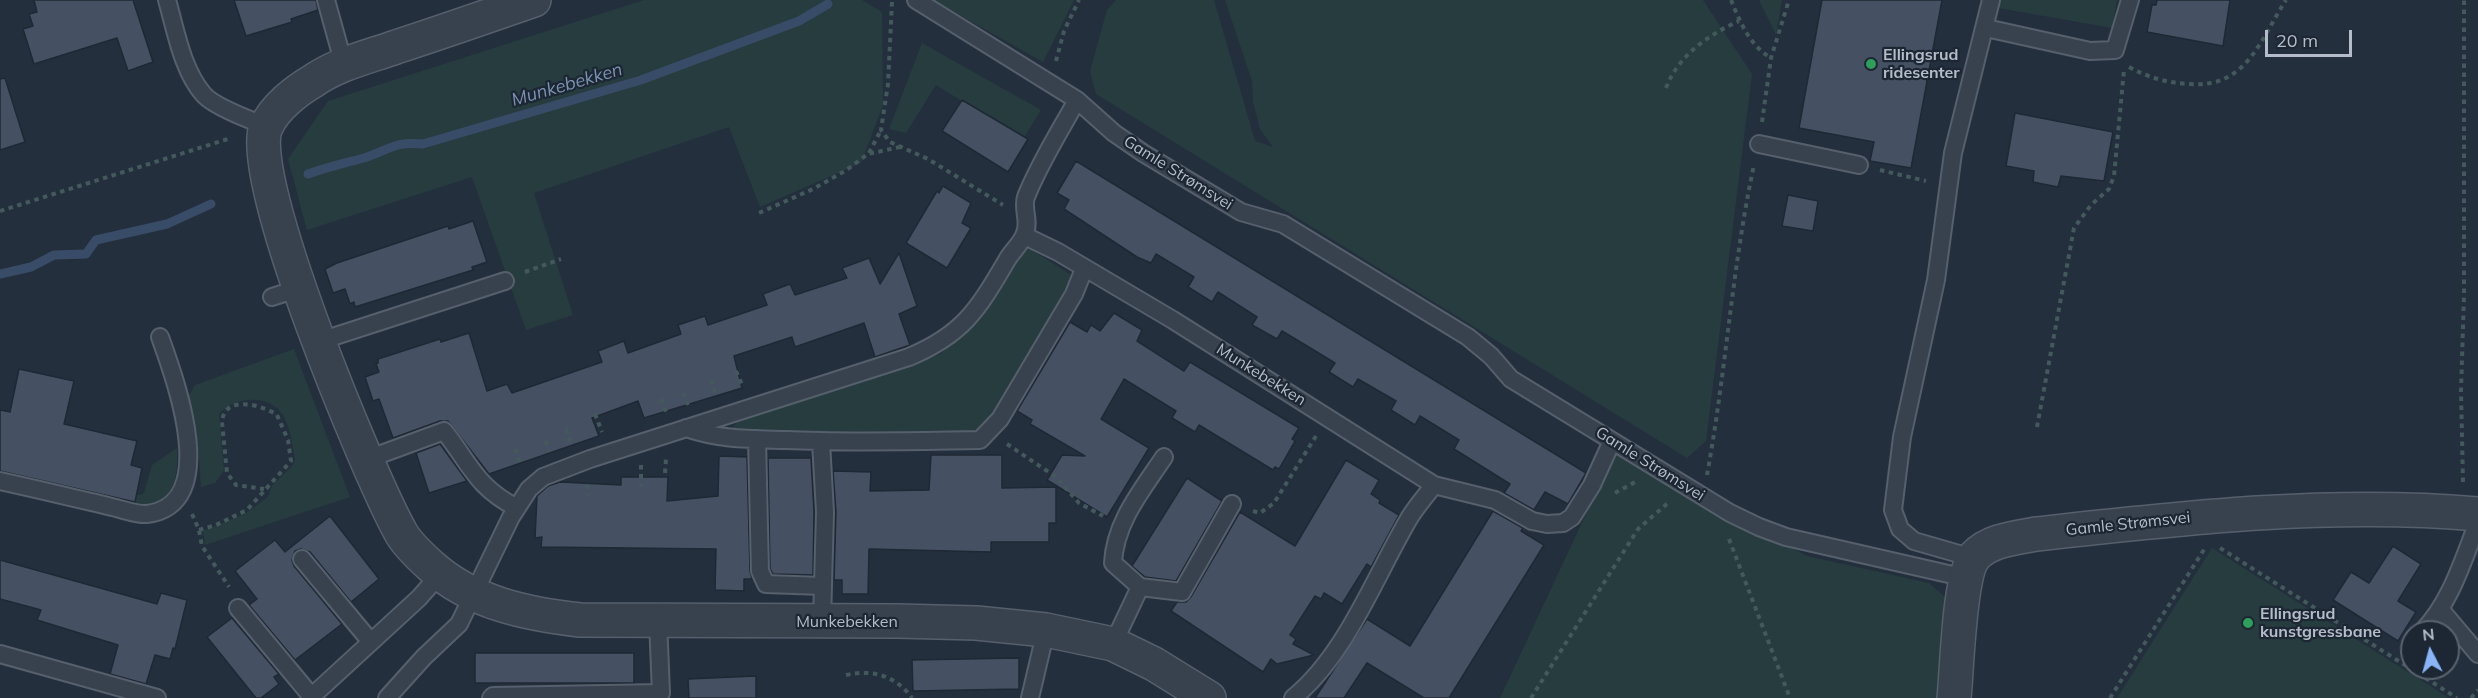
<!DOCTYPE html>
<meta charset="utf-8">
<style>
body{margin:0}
#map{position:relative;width:2478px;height:698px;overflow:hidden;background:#242f3e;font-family:Mulish,sans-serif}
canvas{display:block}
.north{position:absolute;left:2400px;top:620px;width:60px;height:60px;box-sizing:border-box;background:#1d2633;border:2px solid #59626f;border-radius:50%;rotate:354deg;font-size:16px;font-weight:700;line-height:24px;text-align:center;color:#b4bcc9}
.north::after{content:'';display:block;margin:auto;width:21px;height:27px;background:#8ab4f8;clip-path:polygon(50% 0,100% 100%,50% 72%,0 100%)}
.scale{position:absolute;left:2265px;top:30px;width:87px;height:27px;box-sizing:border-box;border:3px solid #b4bcc9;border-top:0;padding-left:8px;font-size:18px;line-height:21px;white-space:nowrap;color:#b4bcc9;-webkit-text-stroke:4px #1d2633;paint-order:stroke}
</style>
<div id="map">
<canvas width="2478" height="698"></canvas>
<div class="north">N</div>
<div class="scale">20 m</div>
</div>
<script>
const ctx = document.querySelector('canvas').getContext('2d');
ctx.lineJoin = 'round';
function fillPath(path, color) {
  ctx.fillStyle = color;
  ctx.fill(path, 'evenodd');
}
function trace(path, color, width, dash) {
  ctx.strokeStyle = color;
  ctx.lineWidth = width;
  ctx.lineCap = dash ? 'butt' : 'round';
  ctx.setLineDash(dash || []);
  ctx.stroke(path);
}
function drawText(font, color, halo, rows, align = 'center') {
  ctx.font = font + ' Mulish,sans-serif';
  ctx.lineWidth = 4.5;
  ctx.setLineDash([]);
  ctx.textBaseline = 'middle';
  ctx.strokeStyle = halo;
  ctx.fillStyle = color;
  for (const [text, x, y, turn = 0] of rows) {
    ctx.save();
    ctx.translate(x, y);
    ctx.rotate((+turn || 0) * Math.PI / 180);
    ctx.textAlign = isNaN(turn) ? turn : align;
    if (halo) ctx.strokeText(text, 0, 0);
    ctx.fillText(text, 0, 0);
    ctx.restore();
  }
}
fillPath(new Path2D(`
 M 644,0 L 862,0 L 882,12 L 883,105 L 861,163 L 760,207 L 729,127 L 534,193 L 573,315 L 526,330 L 472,177 L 307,230 L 288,159 L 328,101 Z
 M 933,0 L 1074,0 L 1043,62 Z
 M 1116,0 L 1214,0 L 1255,141 L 1273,147 L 1260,129 L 1253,102 L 1252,81 L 1225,0 L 1703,0 L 1752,74 L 1706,441 L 1687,458 L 1096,94 L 1090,71 L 1107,10 Z
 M 1759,0 L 1782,0 L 1776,35 Z
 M 1988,0 L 2117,0 L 2112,28 L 1987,6 Z
 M 922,43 L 1041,110 L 1023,139 L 936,85 L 906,133 L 889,129 Z
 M 1024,245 L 1084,283 L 989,434 L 736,437 L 727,432 L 740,420 L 941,354 L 975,320 Z
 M 294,349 L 350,497 L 205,545 L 203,531 L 245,514 L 268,497 L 272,486 L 293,465 L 295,459 C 292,444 290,420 278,409 C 263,394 232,398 219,414 L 224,470 L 215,483 L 201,487 L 198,443 L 188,397 L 195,385 Z
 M 177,448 C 179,487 169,513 124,502 L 130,494 L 140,495 L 144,493 L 152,465 Z
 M 1614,454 L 1807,556 L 1929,583 L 1946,598 L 1936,698 L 1500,698 Z
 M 2212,548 L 2449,698 L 2117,698 Z`), '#263c3f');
trace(new Path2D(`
 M 308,174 C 327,167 345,163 364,158 C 390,150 393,141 423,144 L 641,80 L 799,21 L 828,4
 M 0,274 L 31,267 L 54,255 L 86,254 L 96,240 L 167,224 L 211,204`), '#394c67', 9);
const building = new Path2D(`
 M 34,0 L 133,0 L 153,62 L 128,71 L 117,38 L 34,64 L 23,29 L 33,26 L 29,14 L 37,12 Z
 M 234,0 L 316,0 L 318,10 L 291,19 L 292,22 L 246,36 Z
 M 1822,0 L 1942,0 L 1911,168 L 1870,161 L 1874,142 L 1799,128 Z
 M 2157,0 L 2230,0 L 2223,46 L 2147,32 L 2152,5 L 2156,5 Z
 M 5,78 L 25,142 L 0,150 L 0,79 Z
 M 962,100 L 1028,139 L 1008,172 L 942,131 Z
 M 2015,113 L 2113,132 L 2104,181 L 2061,176 L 2058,187 L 2033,182 L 2034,171 L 2006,166 Z
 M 1076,161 L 1578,468 L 1586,473 L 1568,504 L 1545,492 L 1534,510 L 1504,493 L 1510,484 L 1454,449 L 1459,440 L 1420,416 L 1415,425 L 1391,410 L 1396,401 L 1358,379 L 1353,387 L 1329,372 L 1335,363 L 1307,346 L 1282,331 L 1277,339 L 1252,325 L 1257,317 L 1218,292 L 1212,302 L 1188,287 L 1194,277 L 1156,254 L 1151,263 L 1137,257 L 1064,209 L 1069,200 L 1057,193 Z
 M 943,186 L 971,203 L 962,223 L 971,228 L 947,268 L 906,243 L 937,191 L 939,193 Z
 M 1788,195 L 1818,201 L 1813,231 L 1782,226 Z
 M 473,221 L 487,262 L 472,267 L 473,270 L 355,307 L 354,302 L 350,304 L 345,289 L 333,293 L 325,269 L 337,263 L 448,226 L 449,229 Z
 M 899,253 L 917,306 L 899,314 L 910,345 L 875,357 L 864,323 L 795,347 L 792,337 L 734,356 L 742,388 L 644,418 L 638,401 L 592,418 L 599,436 L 489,474 L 448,421 L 440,421 L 393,438 L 379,399 L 373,401 L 365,377 L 379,372 L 376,364 L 378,363 L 378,359 L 440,339 L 441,342 L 469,333 L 487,391 L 507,384 L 512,393 L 602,362 L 598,351 L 624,341 L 628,353 L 681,334 L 678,325 L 705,316 L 708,325 L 767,305 L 763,294 L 790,284 L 795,295 L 847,278 L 842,268 L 869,258 L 880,284 Z
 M 1114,313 L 1142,330 L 1137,341 L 1184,371 L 1190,362 L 1299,428 L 1292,439 L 1295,441 L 1279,469 L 1275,467 L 1273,470 L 1199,425 L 1195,432 L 1172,418 L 1176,411 L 1124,379 L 1101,419 L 1149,448 L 1107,517 L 1047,480 L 1062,455 L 1085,456 L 1030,424 L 1032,420 L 1017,411 L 1070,322 L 1087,332 L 1091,325 L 1100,331 Z
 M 19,369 L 74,381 L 64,424 L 137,441 L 131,465 L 142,468 L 135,502 L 0,471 L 0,410 L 10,412 Z
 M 440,444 L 467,481 L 429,493 L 416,453 Z
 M 931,455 L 1002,455 L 1002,488 L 1056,487 L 1056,523 L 1049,523 L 1049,542 L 991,542 L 991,552 L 869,549 L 868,594 L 842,594 L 842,580 L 834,580 L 836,512 L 833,471 L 871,472 L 870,491 L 929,490 Z
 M 719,456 L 747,457 L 750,571 L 752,579 L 744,579 L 744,591 L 715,590 L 716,549 L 541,547 L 542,537 L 535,538 L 537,496 L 548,486 L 560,482 L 621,485 L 621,477 L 668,477 L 667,501 L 718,496 Z
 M 768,458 L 811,458 L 814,512 L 813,575 L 773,574 L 770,569 Z
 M 1346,460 L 1379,480 L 1371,494 L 1380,500 L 1379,503 L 1399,515 L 1371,567 L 1367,564 L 1342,604 L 1324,593 L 1321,599 L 1315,596 L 1290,635 L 1296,639 L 1293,644 L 1314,655 L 1277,664 L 1271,659 L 1263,672 L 1171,611 L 1177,602 L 1186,602 L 1191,597 L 1240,512 L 1295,546 Z
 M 1187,478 L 1222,501 L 1176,581 L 1145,577 L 1132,566 Z
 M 1493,511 L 1523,528 L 1521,531 L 1544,545 L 1449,698 L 1424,698 L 1367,663 L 1344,698 L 1315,698 L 1367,619 L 1410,646 Z
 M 330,516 L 379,579 L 351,602 L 310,552 L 301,549 L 295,551 L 292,560 L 294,566 L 342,624 L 295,660 L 249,605 L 257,599 L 235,571 L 275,540 L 285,552 Z
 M 2393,546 L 2421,564 L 2398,601 L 2416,612 L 2398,641 L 2333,600 L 2351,572 L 2369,583 Z
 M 0,560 L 157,604 L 161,593 L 187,600 L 175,649 L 173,648 L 170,659 L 155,655 L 146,684 L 110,674 L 118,645 L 37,620 L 41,610 L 0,599 Z
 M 232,618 L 279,674 L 274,677 L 279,684 L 261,698 L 256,698 L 207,637 Z
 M 475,653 L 634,653 L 634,683 L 475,683 Z
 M 1019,658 L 1019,689 L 913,691 L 912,660 Z
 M 756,676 L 756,698 L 689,698 L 688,679 Z`);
fillPath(building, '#455162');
trace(building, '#1f2835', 1.5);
const service = new Path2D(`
 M 167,0 C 176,31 182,70 204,95 C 215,107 250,120 266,126
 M 326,0 L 344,65
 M 916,0 L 1077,100 L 1114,133 L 1143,153 L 1241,212 L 1283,224 L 1468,337 L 1491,356 L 1511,379 L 1730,513 L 1759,527 L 1786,537 L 1966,578
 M 1986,28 L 2090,51 L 2115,50 L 2130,0
 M 1759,144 L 1859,165
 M 1025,236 L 1058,252 L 1173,320 L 1434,485 L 1495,500 L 1532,521 L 1547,524 L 1563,523 L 1572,517 L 1592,485 L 1612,441
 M 272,297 L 300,288
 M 320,341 L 505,281
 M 686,428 C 721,440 750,439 786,440 C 851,443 916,441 980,440 L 1000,419 L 1074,294 L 1084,269
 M 757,439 L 760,571 L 766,584 L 823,586
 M 821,442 L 825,512 L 822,622
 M 365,460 L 444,431 C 471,465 476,487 517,508
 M 0,481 C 37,489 74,498 112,507 C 122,509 137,515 147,514 C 222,505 175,379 160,337
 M 1973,558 L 1914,541 L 1900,529 L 1893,510 L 1902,437 L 1936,280 L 1953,153 L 1991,0
 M 302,559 L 371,642
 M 1140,587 L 1113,563 C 1115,522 1142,490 1164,457
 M 238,608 L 312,697
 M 2440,609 L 2478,654
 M 2422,632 C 2451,602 2463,560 2478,522
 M 1113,644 L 1140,587 L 1182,592 L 1232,504
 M 0,654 L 157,698
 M 310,698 L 419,598 L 441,573
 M 387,698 L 424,657 L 459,624 L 511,517 L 529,489 L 543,477 L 590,459 L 909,357 C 964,334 978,309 1007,260 C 1012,251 1022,243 1025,233 C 1030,221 1022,208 1026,197 C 1039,164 1060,131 1077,100
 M 491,698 L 493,696 L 661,693 L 658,621
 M 1030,698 L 1046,630
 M 1293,698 C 1345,656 1374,579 1407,522 C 1414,509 1425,497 1434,485`);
const minor = new Path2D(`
 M 534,0 C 488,16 442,32 396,47 C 368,57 337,64 313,81 C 296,91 274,108 266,127 C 244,176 369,475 400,531 C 406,543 421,557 431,566 C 472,603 527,614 580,620 L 898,621 L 976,623 L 1046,630 L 1113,644 L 1154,664 L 1209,698
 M 1954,698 C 1957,670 1959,574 1975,556 C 1990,540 2015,538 2036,534 C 2182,518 2330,501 2478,514`);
trace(service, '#565f6c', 20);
trace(minor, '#565f6c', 36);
trace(new Path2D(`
 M 1731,0 C 1740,22 1750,46 1771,58
 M 892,2 L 888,84 L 881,130 L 890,142 L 928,159 L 1003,205
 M 1056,61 L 1064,31 L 1079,0
 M 2129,67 C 2149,78 2168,83 2190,84 C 2247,88 2260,40 2286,0
 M 1666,88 C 1678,56 1708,35 1739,21
 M 1762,122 L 1771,58 L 1789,0
 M 869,153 L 881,130
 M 1880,170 L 1926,181
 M 0,211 L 231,138
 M 759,213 L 813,189 L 845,171 L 868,154 L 900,147
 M 525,272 L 561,259
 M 736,371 L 743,387
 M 711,380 L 716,396
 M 683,393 L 688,405
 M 661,399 L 666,412
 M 595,414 L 602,432
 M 2037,427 L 2074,228 L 2091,205 L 2109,189 L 2114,176 L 2124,70
 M 566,429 L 571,443
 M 546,441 L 549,452
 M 1007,444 L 1056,477 L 1079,503 L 1103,516
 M 515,449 L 521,466
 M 641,465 L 641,487
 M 665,473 L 666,459
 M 1707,475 C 1726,372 1732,267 1754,165
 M 2463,482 L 2461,391 L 2464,295 L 2464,0
 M 587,485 L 588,495
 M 1615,493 L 1637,481
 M 1253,511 L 1260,513 L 1274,503 L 1316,436
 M 192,514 L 199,530 L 202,546 L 229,587
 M 199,530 L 216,525 L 247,510 L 291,461 L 288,440 L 277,415 C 263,405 224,394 222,422 L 227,473 L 236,485 L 264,489
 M 1729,539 L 1790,698
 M 2220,548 L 2457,698
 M 846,675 C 873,669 896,676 912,698
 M 1531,698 L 1638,529 L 1669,502
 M 2110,698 L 2205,548
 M 2471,698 L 2478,690`), '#44595c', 4, [4.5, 4.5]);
trace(service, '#38414e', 16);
trace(minor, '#38414e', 33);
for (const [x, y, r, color] of [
 [1871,64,6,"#2e9e5b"],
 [2248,623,6,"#2e9e5b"]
]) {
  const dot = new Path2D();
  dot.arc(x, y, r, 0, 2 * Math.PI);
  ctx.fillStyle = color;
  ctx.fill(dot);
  trace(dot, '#1d2633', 2);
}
drawText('bold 16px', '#b4bcc9', '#1d2633', [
 ["Ellingsrud",1883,55],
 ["ridesenter",1883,73],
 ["Ellingsrud",2260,614],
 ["kunstgressbane",2260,632]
], 'left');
drawText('16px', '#b4bcc9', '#1d2633', [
 ["Gamle Strømsvei",1178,173,32],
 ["Munkebekken",1261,375,32],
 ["Gamle Strømsvei",1650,464,32],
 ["Gamle Strømsvei",2128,524,-6],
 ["Munkebekken",847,622]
]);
drawText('italic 18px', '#7c92b1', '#1d2633', [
 ["Munkebekken",567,85,-16]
]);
</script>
